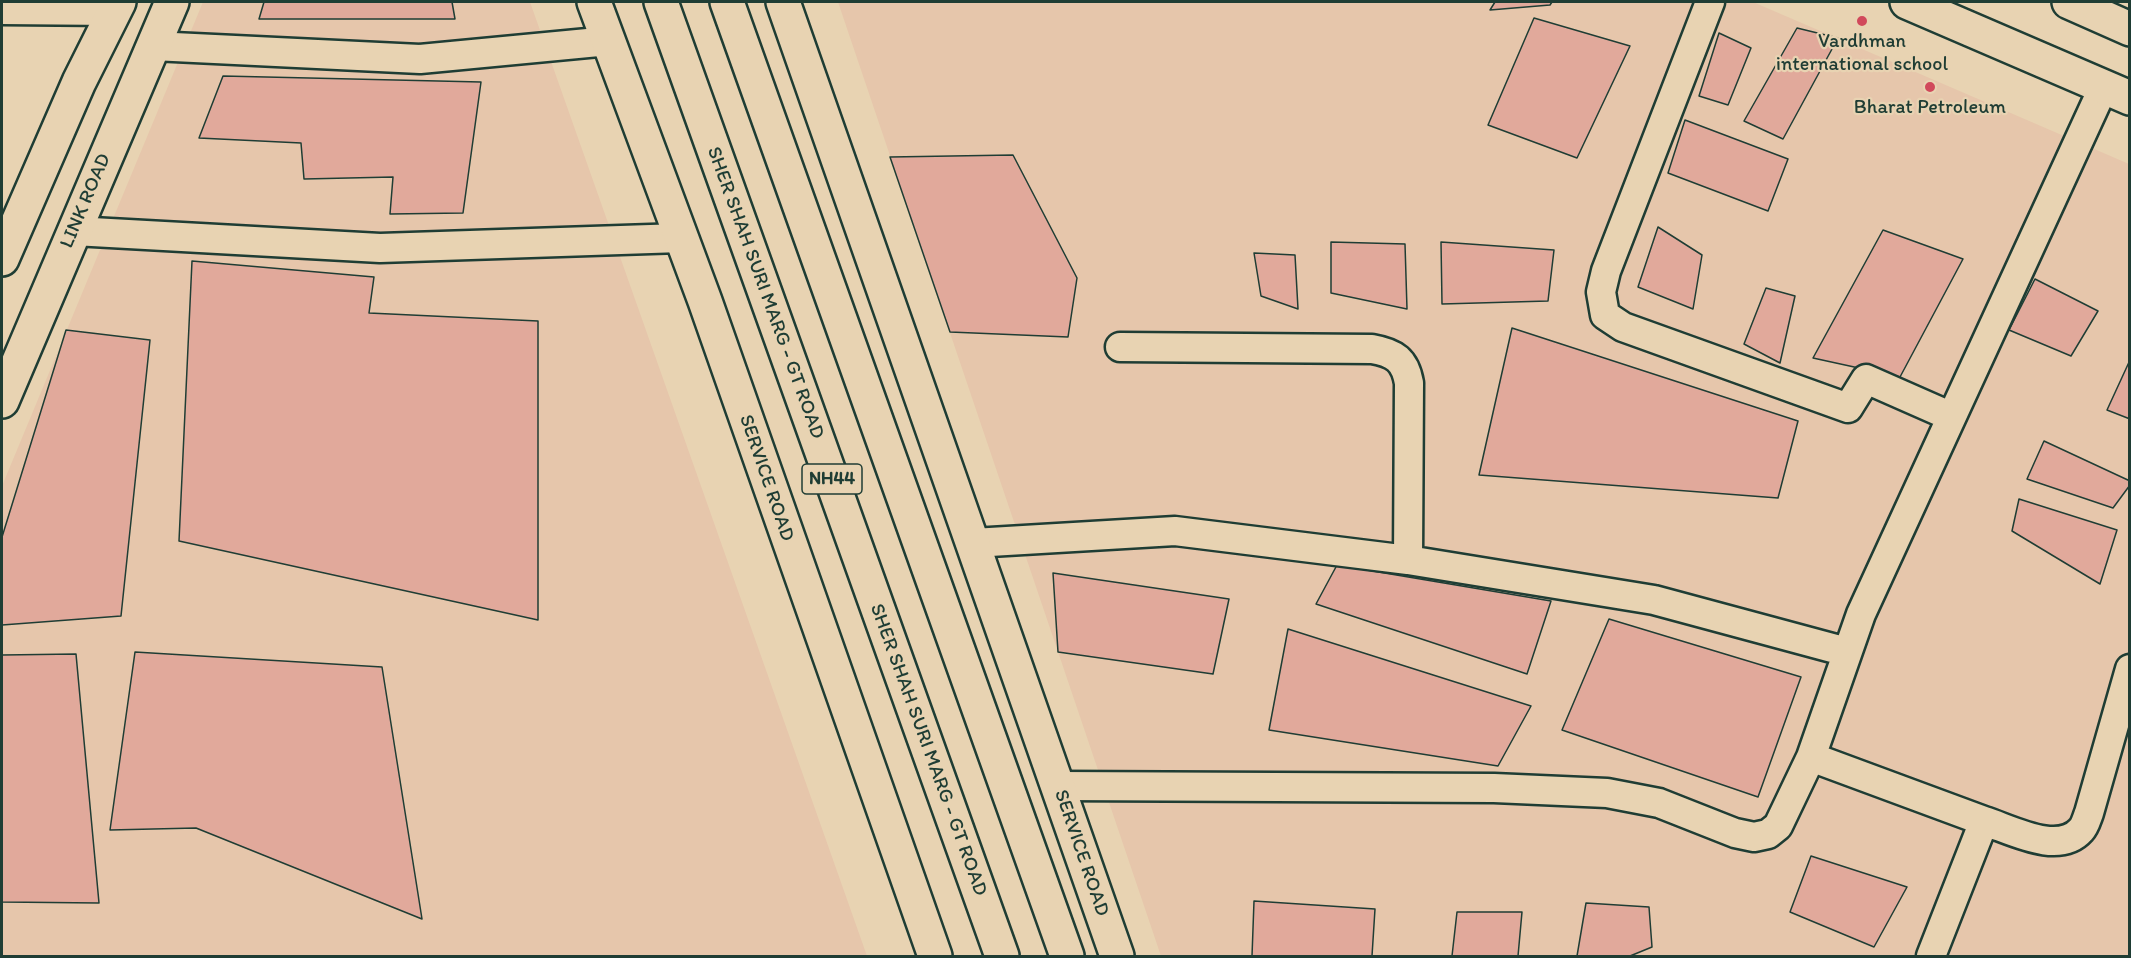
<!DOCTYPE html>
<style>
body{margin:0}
#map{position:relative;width:2131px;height:958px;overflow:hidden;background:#e8d3b2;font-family:Itim,sans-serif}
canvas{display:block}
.frame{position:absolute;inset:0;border:3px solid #1f3d34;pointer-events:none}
</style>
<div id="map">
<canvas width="2131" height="958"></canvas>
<div class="frame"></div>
</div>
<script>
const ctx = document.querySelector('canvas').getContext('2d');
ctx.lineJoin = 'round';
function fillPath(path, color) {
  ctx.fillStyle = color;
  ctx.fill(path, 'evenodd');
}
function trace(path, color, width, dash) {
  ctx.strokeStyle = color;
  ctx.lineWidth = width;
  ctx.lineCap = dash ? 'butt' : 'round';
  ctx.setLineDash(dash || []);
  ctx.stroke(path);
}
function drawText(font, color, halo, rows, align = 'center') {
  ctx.font = font + ' Itim,sans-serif';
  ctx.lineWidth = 4.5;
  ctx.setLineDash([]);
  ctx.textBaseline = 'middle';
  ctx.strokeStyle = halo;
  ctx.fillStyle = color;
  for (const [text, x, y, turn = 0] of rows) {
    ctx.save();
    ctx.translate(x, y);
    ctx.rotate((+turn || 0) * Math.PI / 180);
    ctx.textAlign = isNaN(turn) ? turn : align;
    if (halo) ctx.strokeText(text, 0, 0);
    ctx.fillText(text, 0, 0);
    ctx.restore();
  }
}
fillPath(new Path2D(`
 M 203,2 L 530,2 L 867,956 L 2,956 L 2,486 Z
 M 838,2 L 1753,2 L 2129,164 L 2129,956 L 1161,956 Z`), '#e6c6ab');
const building = new Path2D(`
 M 264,2 L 452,2 L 455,19 L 259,19 Z
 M 1495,2 L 1552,2 L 1550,5 L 1490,10 Z
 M 1534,18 L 1630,46 L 1577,158 L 1488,125 Z
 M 1797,28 L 1838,38 L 1783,139 L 1744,121 Z
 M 1719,33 L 1751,48 L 1728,105 L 1699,96 Z
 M 223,76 L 481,82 L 463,213 L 390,214 L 393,177 L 304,179 L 301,143 L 199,138 Z
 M 1685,120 L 1788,159 L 1768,211 L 1668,173 Z
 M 1013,155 L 1077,278 L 1068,337 L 950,332 L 890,157 Z
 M 1658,227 L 1702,255 L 1693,309 L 1638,287 Z
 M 1883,230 L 1963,259 L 1900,377 L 1813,358 Z
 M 1331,242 L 1405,244 L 1407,309 L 1331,293 Z
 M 1441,242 L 1554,250 L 1548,301 L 1442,304 Z
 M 1254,253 L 1295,255 L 1298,309 L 1261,296 Z
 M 192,261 L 374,277 L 369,313 L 538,321 L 538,620 L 179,541 Z
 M 2035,279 L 2098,311 L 2071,356 L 2009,330 Z
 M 1766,288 L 1795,296 L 1780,363 L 1744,344 Z
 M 1512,328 L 1798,421 L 1778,498 L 1479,475 Z
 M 66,330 L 150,340 L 121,616 L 2,625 L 2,537 Z
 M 2130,360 L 2130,419 L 2107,410 Z
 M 2044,441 L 2130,481 L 2130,485 L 2113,508 L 2027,479 Z
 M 2019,499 L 2117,530 L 2100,584 L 2012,531 Z
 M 1337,565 L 1551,601 L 1527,674 L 1316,604 Z
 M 1053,573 L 1229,599 L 1213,674 L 1058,652 Z
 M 1609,619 L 1801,677 L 1758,797 L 1562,730 Z
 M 1288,629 L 1531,706 L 1498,766 L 1269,730 Z
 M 135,652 L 382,667 L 422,919 L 196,828 L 110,830 Z
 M 76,654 L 99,903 L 2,902 L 2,655 Z
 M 1811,856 L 1907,887 L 1874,947 L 1790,912 Z
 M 1254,901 L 1375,909 L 1372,956 L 1252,956 Z
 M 1586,903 L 1649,907 L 1652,947 L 1630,956 L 1577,956 Z
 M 1457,912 L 1522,912 L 1518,956 L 1452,956 Z`);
fillPath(building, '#e1a99b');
trace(building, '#1f3d34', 1.5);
const street = new Path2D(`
 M 1710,2 L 1606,271 L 1601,292 L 1605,315 L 1623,327 L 1848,408 L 1866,379 L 1950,416
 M 2,10 L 114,11
 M 153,46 L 420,59 L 609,41
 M 74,231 L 380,248 L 681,238
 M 1120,347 L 1372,349 C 1395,353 1405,360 1409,383 L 1408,560
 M 973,543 L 1175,531 L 1408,560 L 1654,600 L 1847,652
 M 1811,757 L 1984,821
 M 1058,786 L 1494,788 L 1607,793 L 1659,803 L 1735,833 L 1754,837 L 1768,834 L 1778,826 L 1811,757 L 1861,614 L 2104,86
 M 1931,956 L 1984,821 C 2010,829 2058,856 2081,830 C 2085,826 2087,818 2089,813 L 2130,669`);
const primary = new Path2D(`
 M 594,2 L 705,301 L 935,956
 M 783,2 L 1117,956
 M 1907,2 L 2130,98
 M 2069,2 L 2130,29
 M 2,259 L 79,82 L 119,2
 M 2,401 L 172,2`);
const highway = new Path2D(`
 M 661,2 L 1002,956
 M 727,2 L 1067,956`);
trace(street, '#1f3d34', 33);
trace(primary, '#1f3d34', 38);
trace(highway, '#1f3d34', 38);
trace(street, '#e8d3b2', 28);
trace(primary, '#e8d3b2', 33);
trace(highway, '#e8d3b2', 33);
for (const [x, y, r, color] of [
 [1862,21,6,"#d1495b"],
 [1930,87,6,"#d1495b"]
]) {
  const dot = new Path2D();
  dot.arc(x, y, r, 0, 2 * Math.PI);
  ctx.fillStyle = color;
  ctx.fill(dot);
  trace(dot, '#e8d3b2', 2);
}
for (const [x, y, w] of [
 [832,479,60]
]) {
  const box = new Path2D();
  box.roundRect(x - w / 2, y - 15, w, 30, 4.5);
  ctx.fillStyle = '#e8d3b2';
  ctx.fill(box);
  trace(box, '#1f3d34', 1.5);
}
drawText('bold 18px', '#1f3d34', null, [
 ["NH44",832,479]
]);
drawText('20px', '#1f3d34', '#e8d3b2', [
 ["Vardhman",1862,42],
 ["international school",1862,65],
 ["Bharat Petroleum",1930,108]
]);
drawText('20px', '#1f3d34', '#e8d3b2', [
 ["LINK ROAD",86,201,-67],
 ["SHER SHAH SURI MARG - GT ROAD",765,293,70],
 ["SERVICE ROAD",766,478,71],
 ["SHER SHAH SURI MARG - GT ROAD",928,750,70],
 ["SERVICE ROAD",1081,853,71]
]);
</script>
